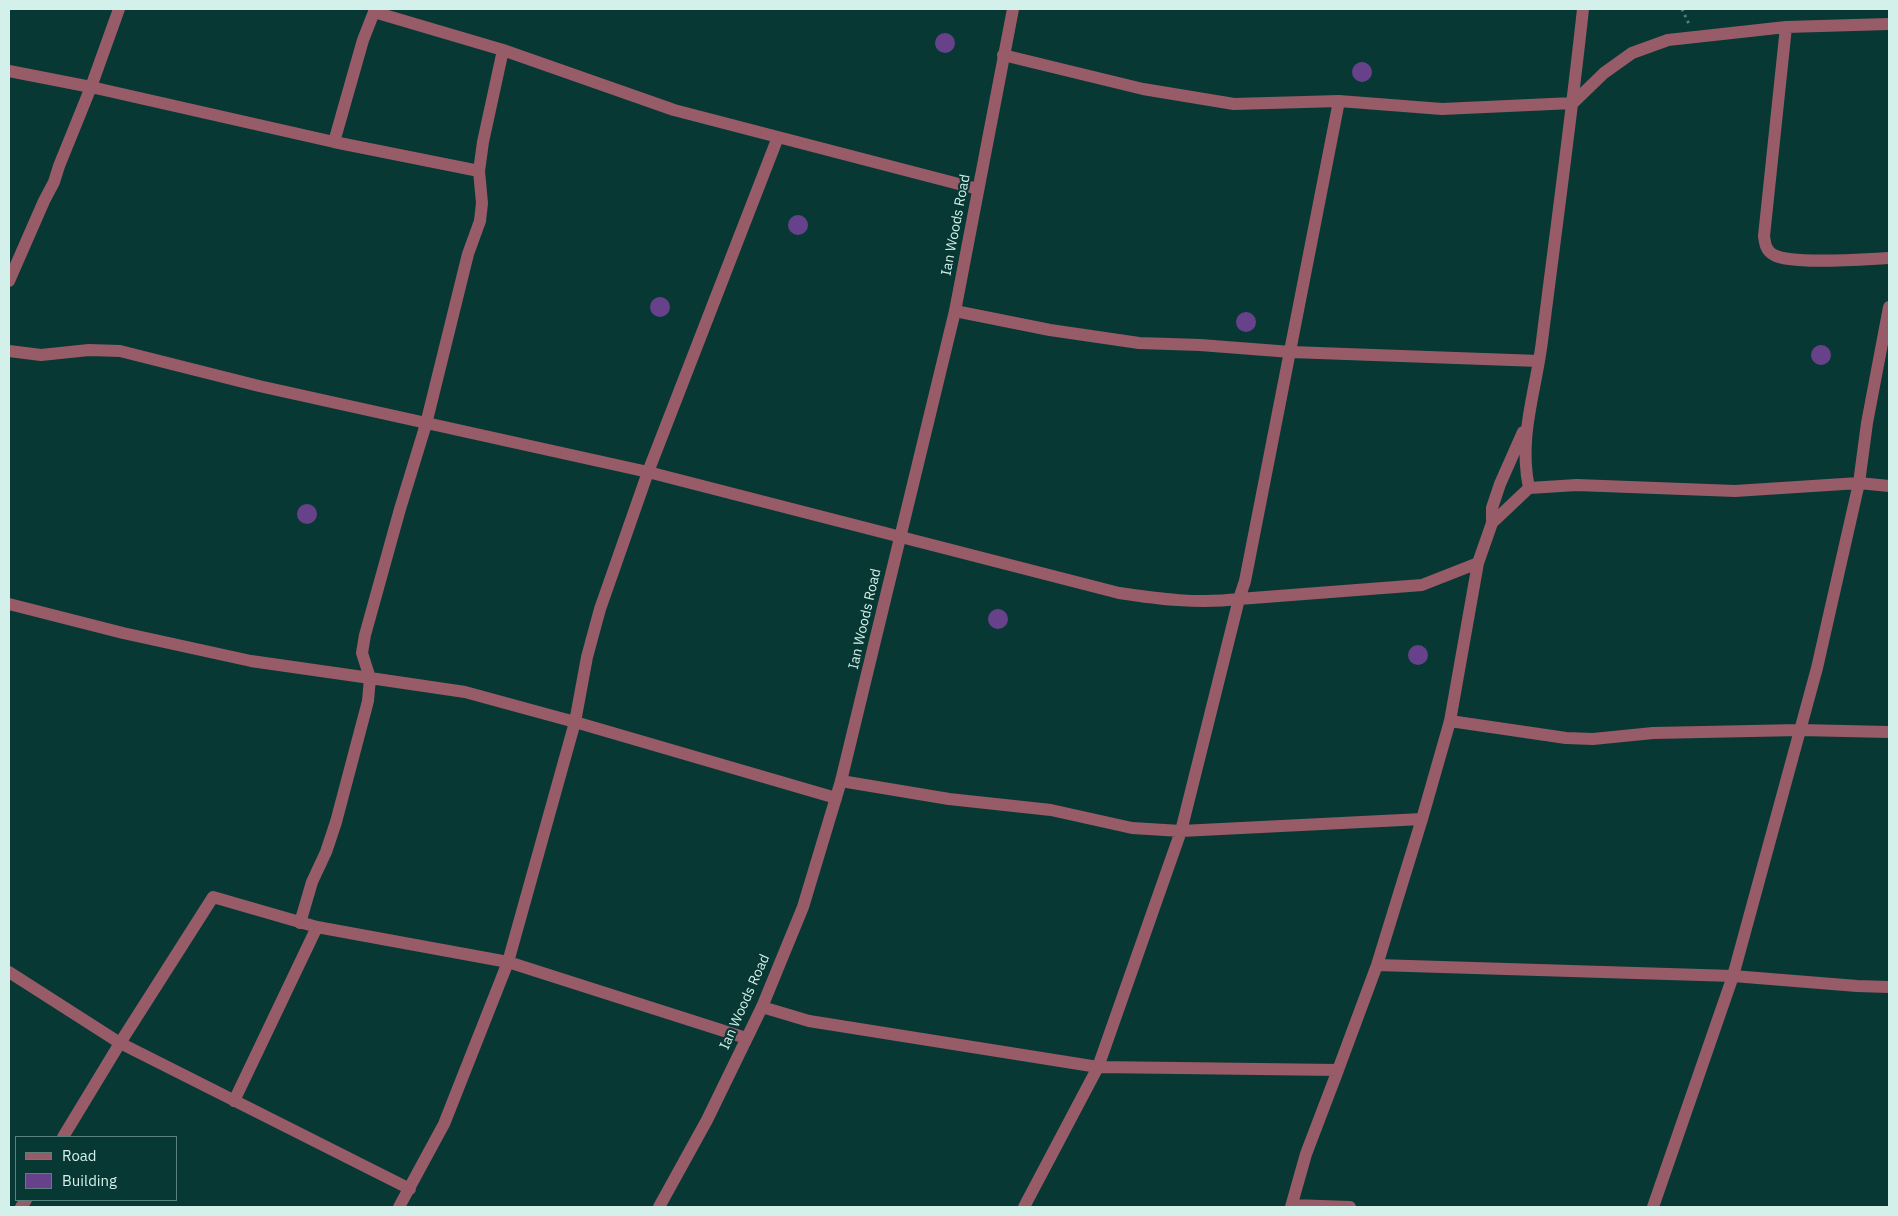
<!DOCTYPE html>
<style>
body{margin:0}
#map{position:relative;width:1898px;height:1216px;overflow:hidden;background:#083833;font-family:"IBM Plex Sans",sans-serif}
canvas{display:block}
.frame{position:absolute;inset:0;border:10px solid #d3f0eb;pointer-events:none}
.legend{position:absolute;left:15px;top:1136px;width:162px;height:65px;box-sizing:border-box;background:#083833;border:1px solid #59827d;margin:0;padding:6px 9px;list-style:none;font-size:15px;color:#d3f0eb}
.legend li{display:flex;align-items:center;gap:10px;height:25px}
.legend b{width:25px;border:1px solid #59827d}
</style>
<div id="map">
<canvas width="1898" height="1216"></canvas>
<div class="frame"></div>
<ul class="legend">
<li><b style="height:6px;background:#985b68"></b>Road</li>
<li><b style="height:14px;background:#67428b"></b>Building</li>
</ul>
</div>
<script>
const ctx = document.querySelector('canvas').getContext('2d');
ctx.lineJoin = 'round';
function fillPath(path, color) {
  ctx.fillStyle = color;
  ctx.fill(path, 'evenodd');
}
function trace(path, color, width, dash) {
  ctx.strokeStyle = color;
  ctx.lineWidth = width;
  ctx.lineCap = dash ? 'butt' : 'round';
  ctx.setLineDash(dash || []);
  ctx.stroke(path);
}
function drawText(font, color, halo, rows, align = 'center') {
  ctx.font = font + ' "IBM Plex Sans",sans-serif';
  ctx.lineWidth = 4.5;
  ctx.setLineDash([]);
  ctx.textBaseline = 'middle';
  ctx.strokeStyle = halo;
  ctx.fillStyle = color;
  for (const [text, x, y, turn = 0] of rows) {
    ctx.save();
    ctx.translate(x, y);
    ctx.rotate((+turn || 0) * Math.PI / 180);
    ctx.textAlign = isNaN(turn) ? turn : align;
    if (halo) ctx.strokeText(text, 0, 0);
    ctx.fillText(text, 0, 0);
    ctx.restore();
  }
}
fillPath(new Path2D(`
 M935 43a10 10 0 1 1 20 0a10 10 0 1 1-20 0Z
 M1352 72a10 10 0 1 1 20 0a10 10 0 1 1-20 0Z
 M788 225a10 10 0 1 1 20 0a10 10 0 1 1-20 0Z
 M650 307a10 10 0 1 1 20 0a10 10 0 1 1-20 0Z
 M1236 322a10 10 0 1 1 20 0a10 10 0 1 1-20 0Z
 M1811 355a10 10 0 1 1 20 0a10 10 0 1 1-20 0Z
 M297 514a10 10 0 1 1 20 0a10 10 0 1 1-20 0Z
 M988 619a10 10 0 1 1 20 0a10 10 0 1 1-20 0Z
 M1408 655a10 10 0 1 1 20 0a10 10 0 1 1-20 0Z`), '#67428b');
trace(new Path2D(`
 M 1682,9 L 1689,24`), '#547d78', 3, [2.5, 4]);
trace(new Path2D(`
 M 1583,9 C 1571,120 1556,230 1542,341 C 1536,391 1518,437 1529,488 L 1577,485 L 1735,491 L 1859,483 L 1889,486
 M 1786,27 L 1764,236 C 1765,244 1766,251 1774,255 C 1791,265 1866,259 1889,258
 M 1003,55 L 1143,89 L 1234,104 L 1339,101 L 1442,109 L 1573,103 L 1604,73 L 1632,53 L 1668,40 L 1786,27 L 1889,24
 M 9,71 L 91,87 L 334,142 L 363,40 L 374,12 L 503,50 L 674,110 L 978,189
 M 334,142 L 479,171 L 483,142 L 503,50
 M 479,171 L 482,203 L 480,221 L 468,254 L 426,424 L 400,509 L 365,635 L 362,653 L 370,678 L 465,692 L 575,722 L 836,798
 M 9,281 L 44,201 L 54,182 L 59,166 L 91,87 L 119,9
 M 955,311 L 1050,330 L 1139,343 L 1200,345 L 1291,352 L 1539,361
 M 9,351 L 41,355 L 89,350 L 120,351 L 259,386 L 648,472 L 1119,593 C 1159,599 1198,604 1239,599 L 1245,581 L 1339,101
 M 1492,523 L 1529,488
 M 9,604 L 123,633 L 251,661 L 370,678 L 368,701 L 336,822 L 326,852 L 312,882 L 300,923
 M 1450,721 L 1478,563 L 1492,523 L 1492,508 L 1500,484 L 1523,432
 M 841,781 L 949,799 L 1051,810 L 1132,828 L 1181,831 L 1422,819 L 1450,721 L 1566,738 L 1593,739 L 1653,733 L 1800,730 L 1889,732
 M 1377,965 L 1733,976 L 1857,986 L 1889,987
 M 9,972 L 120,1043 L 213,897 L 317,927 L 508,962 L 746,1038
 M 762,1007 L 809,1021 L 1098,1067 L 1338,1070 L 1377,965 L 1422,819
 M 234,1101 L 317,927
 M 63,1137 L 120,1043 L 410,1189
 M 1292,1205 L 1350,1207
 M 21,1207 L 26,1200
 M 399,1207 L 444,1124 L 508,962 L 575,722 L 587,657 L 600,609 L 648,472 L 778,137
 M 1024,1207 L 1098,1067 L 1181,831 L 1239,599 L 1422,585 L 1478,563
 M 1291,1207 L 1306,1154 L 1338,1070
 M 1653,1207 L 1733,976 L 1817,668 L 1859,483 L 1867,423 L 1889,307`), '#985b68', 12);
trace(new Path2D(`
 M 659,1207 L 707,1120 L 762,1007 L 803,907 L 841,781 L 955,311 L 1013,9`), '#985b68', 12);
drawText('14px', '#d3f0eb', '#083833', [
 ["Ian Woods Road",956,225,-79],
 ["Ian Woods Road",865,619,-77],
 ["Ian Woods Road",745,1002,-66]
]);
</script>
